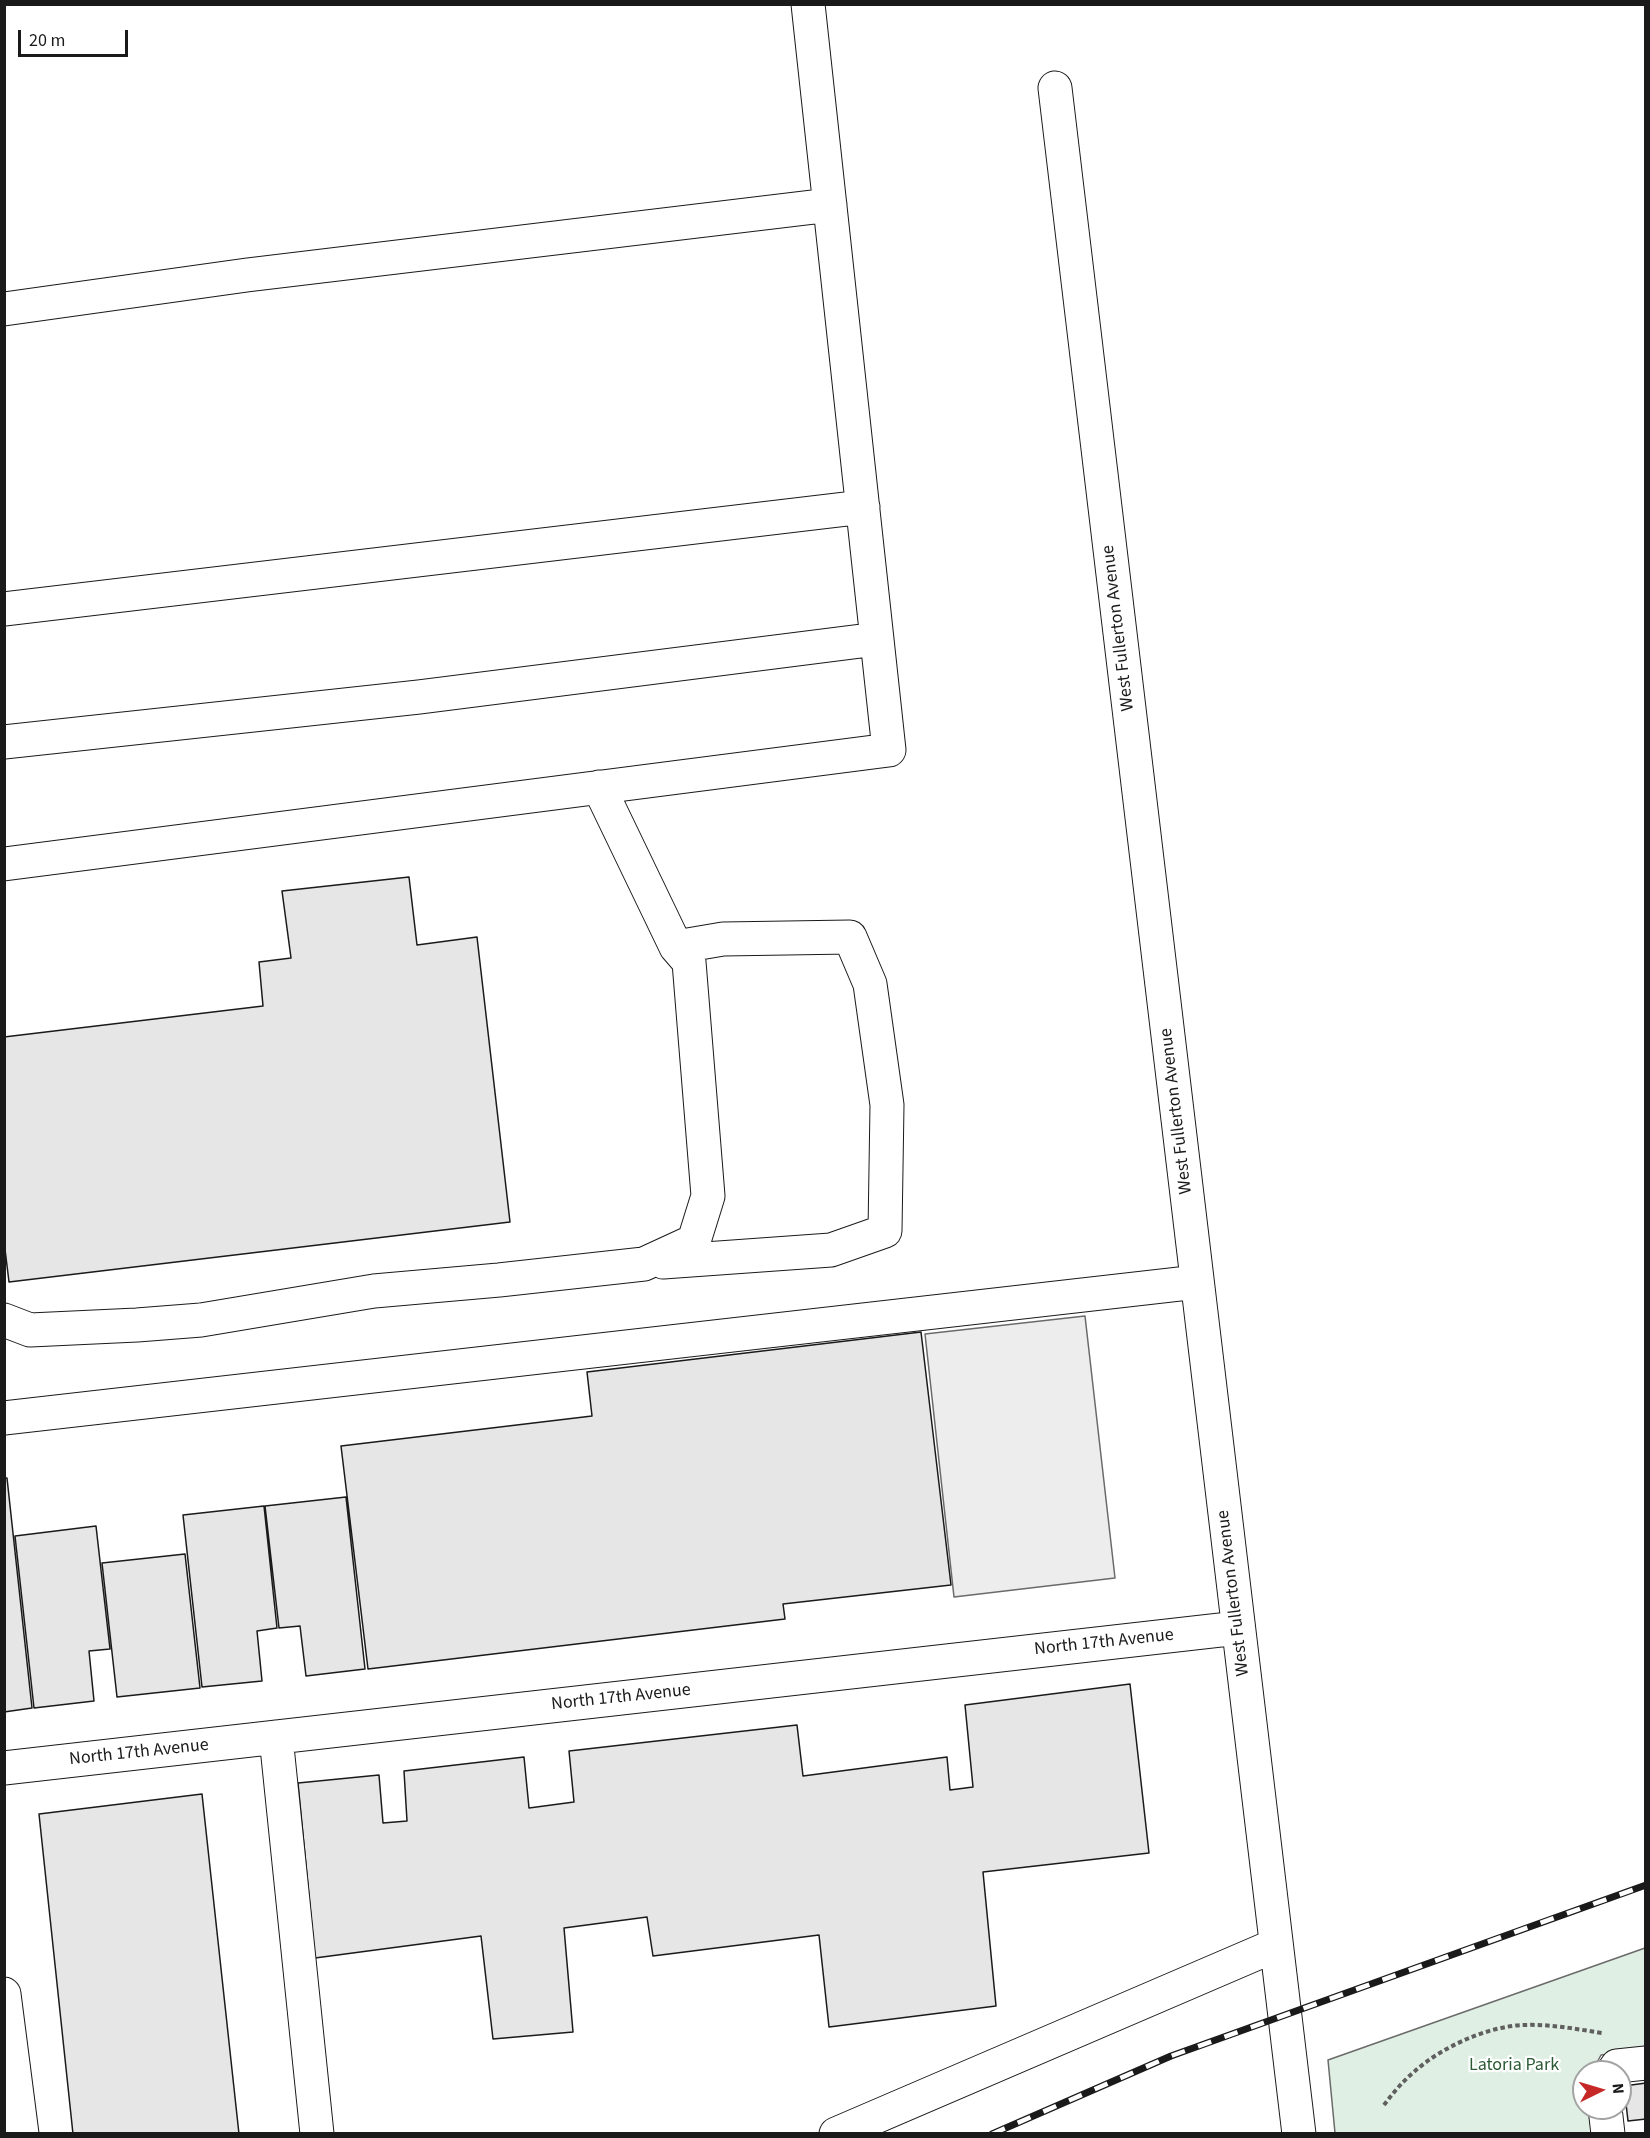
<!DOCTYPE html>
<style>
body{margin:0}
#map{position:relative;width:1650px;height:2138px;overflow:hidden;background:#fff;font-family:"Source Sans 3",sans-serif}
canvas{display:block}
.frame{position:absolute;inset:0;border:6px solid #1a1a1a;pointer-events:none}
.north{position:absolute;left:1572px;top:2060px;width:60px;height:60px;box-sizing:border-box;background:#fff;border:2px solid #a3a3a3;border-radius:50%;rotate:85deg;font-size:16px;font-weight:700;line-height:24px;text-align:center;color:#1a1a1a}
.north::after{content:'';display:block;margin:auto;width:21px;height:27px;background:#c62828;clip-path:polygon(50% 0,100% 100%,50% 72%,0 100%)}
.scale{position:absolute;left:18px;top:30px;width:110px;height:27px;box-sizing:border-box;border:3px solid #1a1a1a;border-top:0;padding-left:8px;font-size:18px;line-height:21px;white-space:nowrap;color:#1a1a1a;-webkit-text-stroke:4px #fff;paint-order:stroke}
</style>
<div id="map">
<canvas width="1650" height="2138"></canvas>
<div class="frame"></div>
<div class="north">N</div>
<div class="scale">20 m</div>
</div>
<script>
const ctx = document.querySelector('canvas').getContext('2d');
ctx.lineJoin = 'round';
function fillPath(path, color) {
  ctx.fillStyle = color;
  ctx.fill(path, 'evenodd');
}
function trace(path, color, width, dash) {
  ctx.strokeStyle = color;
  ctx.lineWidth = width;
  ctx.lineCap = dash ? 'butt' : 'round';
  ctx.setLineDash(dash || []);
  ctx.stroke(path);
}
function drawText(font, color, halo, rows, align = 'center') {
  ctx.font = font + ' "Source Sans 3",sans-serif';
  ctx.lineWidth = 4.5;
  ctx.setLineDash([]);
  ctx.textBaseline = 'middle';
  ctx.strokeStyle = halo;
  ctx.fillStyle = color;
  for (const [text, x, y, turn = 0] of rows) {
    ctx.save();
    ctx.translate(x, y);
    ctx.rotate((+turn || 0) * Math.PI / 180);
    ctx.textAlign = isNaN(turn) ? turn : align;
    if (halo) ctx.strokeText(text, 0, 0);
    ctx.fillText(text, 0, 0);
    ctx.restore();
  }
}
const green = new Path2D(`
 M 1645,1948 L 1645,2050 L 1601,2055 L 1592,2072 L 1584,2072 L 1584,2108 L 1588,2108 L 1592,2133 L 1335,2133 L 1328,2060 Z`);
fillPath(green, '#e0efe3');
trace(green, '#6a6a6a', 1.5);
const parking = new Path2D(`
 M 1085,1316 L 1115,1578 L 954,1597 L 925,1334 Z`);
fillPath(parking, '#ededed');
trace(parking, '#6a6a6a', 1.5);
const building = new Path2D(`
 M 409,877 L 417,945 L 477,937 L 510,1222 L 9,1282 L 4,1241 L 4,1037 L 263,1006 L 259,962 L 291,958 L 282,891 Z
 M 921,1332 L 951,1585 L 783,1604 L 785,1619 L 368,1669 L 341,1446 L 592,1416 L 587,1372 Z
 M 4,1478 L 7,1478 L 32,1708 L 4,1712 Z
 M 346,1497 L 365,1669 L 306,1676 L 300,1626 L 279,1628 L 265,1506 Z
 M 264,1506 L 277,1628 L 257,1631 L 262,1681 L 202,1687 L 183,1515 Z
 M 96,1526 L 110,1649 L 89,1651 L 94,1701 L 34,1708 L 15,1536 Z
 M 185,1554 L 200,1688 L 117,1697 L 102,1563 Z
 M 1130,1684 L 1149,1853 L 983,1872 L 996,2006 L 829,2027 L 819,1935 L 653,1956 L 647,1917 L 564,1928 L 573,2032 L 493,2039 L 481,1936 L 315,1958 L 298,1783 L 379,1775 L 383,1823 L 407,1821 L 404,1771 L 524,1757 L 529,1808 L 574,1802 L 569,1751 L 797,1725 L 803,1776 L 947,1757 L 950,1790 L 973,1787 L 965,1705 Z
 M 202,1794 L 239,2134 L 73,2134 L 39,1814 Z
 M 1646,2083 L 1646,2119 L 1628,2121 L 1624,2086 Z`);
fillPath(building, '#e6e6e6');
trace(building, '#1a1a1a', 1.5);
const minor = new Path2D(`
 M 1055,88 L 1299,2134
 M 4,309 L 247,275 L 830,205
 M 4,609 L 863,507
 M 4,742 L 419,697 L 877,639
 M 4,864 L 889,750 L 808,4
 M 663,1262 L 831,1250 L 885,1231 L 887,1105 L 870,984 L 850,937 L 723,939 L 676,947
 M 4,1320 L 30,1330 L 137,1325 L 201,1320 L 374,1291 L 499,1280 L 644,1264 L 694,1241 L 708,1196 L 689,962 L 676,947 L 599,787
 M 4,1418 L 1197,1282
 M 276,1737 L 317,2134
 M 4,1768 L 1238,1628
 M 4,1994 L 22,2134
 M 1613,2072 L 1617,2066 L 1646,2063
 M 1605,2108 L 1608,2134
 M 836,2134 L 1276,1945`);
trace(minor, '#1a1a1a', 35);
trace(new Path2D(`
 M 1384,2105 C 1393,2093 1403,2081 1415,2071 C 1442,2047 1488,2026 1524,2025 C 1551,2024 1576,2029 1602,2033`), '#5f5f5f', 4, [4.5, 3]);
trace(minor, '#fff', 33);
const rail = new Path2D(`
 M 992,2134 L 1171,2056 L 1646,1885`);
trace(rail, '#1a1a1a', 7);
trace(rail, '#fff', 4.5, [14]);
drawText('18px', '#1a1a1a', '#fff', [
 ["West Fullerton Avenue",1119,628,-97],
 ["West Fullerton Avenue",1177,1111,-97],
 ["West Fullerton Avenue",1234,1593,-97],
 ["North 17th Avenue",1104,1643,-6],
 ["North 17th Avenue",621,1698,-6],
 ["North 17th Avenue",139,1753,-6]
]);
drawText('18px', '#2b5a34', '#fff', [
 ["Latoria Park",1514,2066]
]);
</script>
